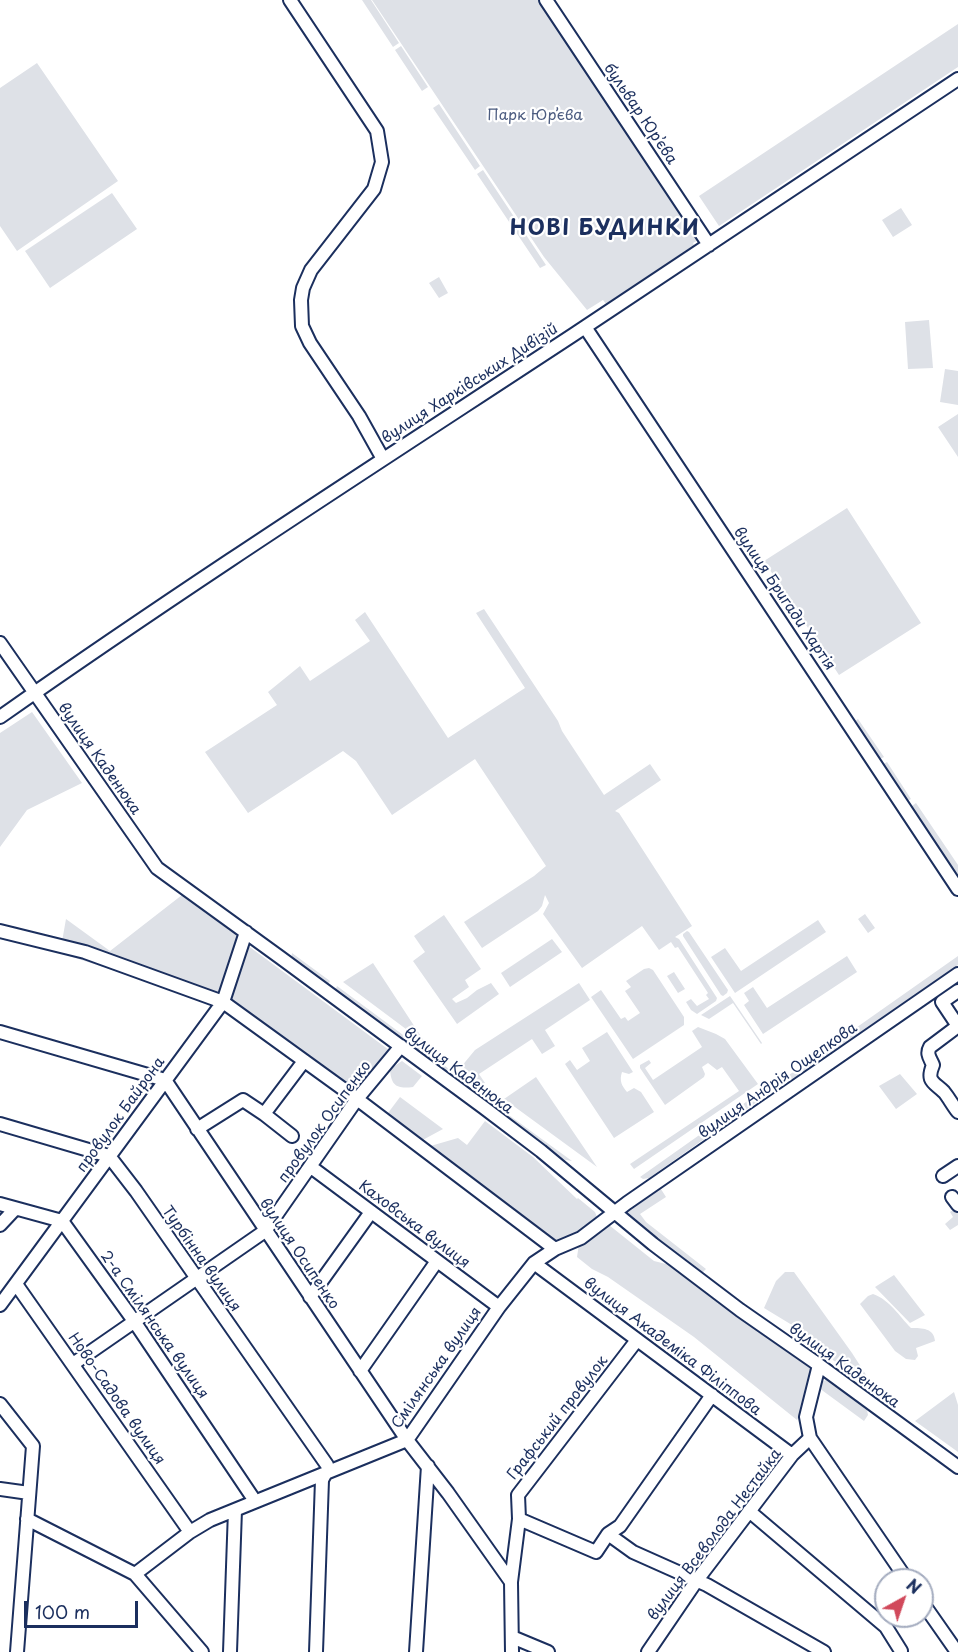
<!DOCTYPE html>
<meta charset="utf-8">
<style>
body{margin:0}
#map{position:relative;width:958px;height:1652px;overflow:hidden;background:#fff;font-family:"Playpen Sans",sans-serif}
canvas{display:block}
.north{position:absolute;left:874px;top:1568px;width:60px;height:60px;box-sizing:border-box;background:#fff;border:2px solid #a4acbf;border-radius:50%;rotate:40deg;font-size:16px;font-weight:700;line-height:24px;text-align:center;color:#1b2f5e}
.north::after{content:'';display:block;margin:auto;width:21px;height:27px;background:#d1495b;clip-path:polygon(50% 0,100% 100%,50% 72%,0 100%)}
.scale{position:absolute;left:24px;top:1601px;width:114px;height:27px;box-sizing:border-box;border:3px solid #1b2f5e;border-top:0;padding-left:8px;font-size:18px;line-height:21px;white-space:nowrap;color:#1b2f5e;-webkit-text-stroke:4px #fff;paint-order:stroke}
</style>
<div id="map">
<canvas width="958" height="1652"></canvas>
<div class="north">N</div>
<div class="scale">100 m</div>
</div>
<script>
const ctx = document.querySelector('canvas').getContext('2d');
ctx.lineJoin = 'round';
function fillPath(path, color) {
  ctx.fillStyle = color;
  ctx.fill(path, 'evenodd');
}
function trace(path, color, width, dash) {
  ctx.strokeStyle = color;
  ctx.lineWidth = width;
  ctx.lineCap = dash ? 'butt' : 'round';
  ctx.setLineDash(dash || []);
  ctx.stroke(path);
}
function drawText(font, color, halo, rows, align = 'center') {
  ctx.font = font + ' "Playpen Sans",sans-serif';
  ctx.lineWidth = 4.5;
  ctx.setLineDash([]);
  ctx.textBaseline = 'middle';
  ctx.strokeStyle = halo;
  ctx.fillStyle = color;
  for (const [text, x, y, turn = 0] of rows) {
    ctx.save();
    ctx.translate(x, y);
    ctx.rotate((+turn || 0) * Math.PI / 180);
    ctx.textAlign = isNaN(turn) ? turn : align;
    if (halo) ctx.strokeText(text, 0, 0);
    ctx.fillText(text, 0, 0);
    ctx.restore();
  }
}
fillPath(new Path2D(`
 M 362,0 L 371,0 L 399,43 L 393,47 Z
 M 372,0 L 543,0 L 698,240 L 693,243 L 694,245 L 606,304 L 603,300 L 587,310 L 544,257 Z
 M 958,24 L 958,67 L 719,226 L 699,196 Z
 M 401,46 L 428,87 L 422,91 L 395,50 Z
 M 37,63 L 118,181 L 17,251 L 0,226 L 0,88 Z
 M 439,104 L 480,166 L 475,170 L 433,108 Z
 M 483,170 L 546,265 L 540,268 L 477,174 Z
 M 112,193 L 137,229 L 50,288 L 25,251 Z
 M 901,208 L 912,225 L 893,237 L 882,220 Z
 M 439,277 L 448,293 L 439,298 L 429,283 Z
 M 929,320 L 933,368 L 908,369 L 905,322 Z
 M 945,369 L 958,371 L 958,405 L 940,402 Z
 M 958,414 L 958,457 L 938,427 Z
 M 847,508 L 921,623 L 839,675 L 764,561 Z
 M 484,609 L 558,721 L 562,731 L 604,795 L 650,764 L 661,780 L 615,811 L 619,813 L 692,926 L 675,937 L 679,939 L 717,998 L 716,1001 L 697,1014 L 691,1010 L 686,1002 L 691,999 L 697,1006 L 709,999 L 706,995 L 708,993 L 678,947 L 675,948 L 671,942 L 659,950 L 642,926 L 582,968 L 543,914 L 549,903 L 545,895 L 542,906 L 538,911 L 482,948 L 464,922 L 534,876 L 546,866 L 475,759 L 392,815 L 356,761 L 343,751 L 248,813 L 205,752 L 277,705 L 268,692 L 300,666 L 310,681 L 370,641 L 355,620 L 365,612 L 448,738 L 525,688 L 476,613 Z
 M 32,712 L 82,783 L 27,810 L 0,847 L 0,733 Z
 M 858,719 L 884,757 L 876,761 L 851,724 Z
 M 887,762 L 911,799 L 904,803 L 880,766 Z
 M 916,803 L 958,865 L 958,881 L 908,809 Z
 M 182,895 L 240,938 L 222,994 L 214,1003 L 60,953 L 66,919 L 110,951 Z
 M 865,914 L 875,928 L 868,933 L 858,919 Z
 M 444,915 L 481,969 L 465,980 L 469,987 L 452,999 L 456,1003 L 467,998 L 477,990 L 491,983 L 499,994 L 457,1024 L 413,961 L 425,952 L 414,936 Z
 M 818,920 L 826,932 L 735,993 L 711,957 L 725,948 L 741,971 Z
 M 687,931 L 689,932 L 728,990 L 727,993 L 723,996 L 721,995 L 683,936 L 683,934 Z
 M 552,939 L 562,952 L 510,987 L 501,973 Z
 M 247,945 L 389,1050 L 356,1093 L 228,1003 Z
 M 292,953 L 330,981 L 329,983 L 325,984 L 291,960 Z
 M 847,956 L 857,972 L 763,1034 L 744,1005 L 749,1001 L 744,993 L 753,987 L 767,1008 Z
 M 958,956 L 958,965 L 793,1081 L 789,1075 Z
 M 373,963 L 426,1044 L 343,982 Z
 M 649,968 L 653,970 L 684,1017 L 684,1025 L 633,1059 L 591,997 L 601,990 L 621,1019 L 625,1017 L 628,1021 L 640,1013 L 625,991 L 631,987 L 626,981 L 644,969 Z
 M 674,972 L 685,989 L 678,993 L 667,976 Z
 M 579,983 L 590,1000 L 545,1030 L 555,1046 L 542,1054 L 532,1039 L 479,1074 L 485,1083 L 483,1084 L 461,1067 L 475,1050 Z
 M 337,986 L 449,1069 L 444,1073 L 335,991 Z
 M 730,996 L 762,1043 L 761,1044 L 733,1003 L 709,1019 L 701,1015 Z
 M 698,1027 L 716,1034 L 725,1039 L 758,1084 L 634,1169 L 630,1164 L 739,1091 L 722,1067 L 717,1070 L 708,1063 L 702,1067 L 705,1074 L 704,1077 L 665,1105 L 640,1068 L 640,1065 L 649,1060 L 651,1063 L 645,1068 L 653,1080 L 702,1047 L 692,1031 Z
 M 607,1032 L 633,1072 L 629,1074 L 622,1072 C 619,1081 622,1086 627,1092 L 634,1088 L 641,1092 L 654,1112 L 614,1138 L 565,1064 L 570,1060 L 577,1070 L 590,1061 L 582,1048 Z
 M 402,1061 L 422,1076 L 413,1087 C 397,1089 391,1086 390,1069 Z
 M 900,1074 L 917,1094 L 896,1109 L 879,1086 Z
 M 536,1077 L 597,1167 L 504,1099 Z
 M 763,1090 L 764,1096 L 761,1099 L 649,1178 L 643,1179 L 640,1177 Z
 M 400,1097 L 443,1129 L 419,1142 L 385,1117 Z
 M 495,1105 L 572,1161 L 561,1159 L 495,1110 Z
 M 485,1121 L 533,1157 L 577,1199 L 578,1198 L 595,1212 L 597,1217 C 589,1232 574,1237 559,1244 L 552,1242 L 427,1147 L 458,1138 L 467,1145 Z
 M 659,1186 L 666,1197 L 640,1214 L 646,1222 L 706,1269 L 702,1273 L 634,1224 L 626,1214 L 628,1209 Z
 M 956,1208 L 958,1212 L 958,1225 L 950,1230 L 945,1224 L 953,1217 L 950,1212 Z
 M 609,1225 L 654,1261 L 670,1265 L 810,1366 C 813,1381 805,1407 797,1420 L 694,1337 L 608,1277 L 592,1269 L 577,1257 L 579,1244 Z
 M 785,1272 L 794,1272 L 852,1353 L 870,1381 L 861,1383 L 844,1368 L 812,1345 L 792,1325 L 764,1308 L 776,1281 Z
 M 894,1275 L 925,1315 L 910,1323 L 875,1287 Z
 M 873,1294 C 890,1300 899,1316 911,1328 C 922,1328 934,1328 935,1341 L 916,1348 L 918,1356 L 915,1360 L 906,1359 L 895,1351 L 860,1304 L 868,1296 Z
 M 826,1380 L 867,1410 L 868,1415 L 864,1421 L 819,1388 L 821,1382 Z
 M 954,1392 L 958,1405 L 958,1452 L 915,1421 Z`), '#dee1e7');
const minor = new Path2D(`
 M 290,0 L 377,131 L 382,162 L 374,189 L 311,270 L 303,288 L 301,300 L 302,326 L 310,343 L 359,416 L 383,459
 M 546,0 L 709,245
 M 585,327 L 958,889
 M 0,643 L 157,868 L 281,958 L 483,1107 L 541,1151 L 653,1244 L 740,1310 L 819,1365 L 958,1467
 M 0,717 C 188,585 381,461 573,335 C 702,250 830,164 958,79
 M 0,931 L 85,952 L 223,1002 L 357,1099 L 555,1249
 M 958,991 L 942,1002 L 958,1026 L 930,1047 C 926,1054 930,1058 933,1065 C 926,1082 934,1082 944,1092 C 949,1098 953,1106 958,1112
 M 0,1032 L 165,1080 L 407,1440 L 448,1493 L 511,1582
 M 264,1114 L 292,1136
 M 0,1124 L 109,1156 L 136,1191 L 327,1465 L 328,1469 L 322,1480 L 316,1652
 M 197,1129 L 243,1100 L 264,1114 L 304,1061
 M 311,1167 L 499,1307
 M 943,1176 L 958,1166
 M 952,1197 L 958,1205
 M 0,1204 L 62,1221 L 134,1321 L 255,1501
 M 0,1225 L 15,1209
 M 534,1263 L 792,1455
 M 16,1284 L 190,1532
 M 310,1297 L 371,1212
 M 0,1305 L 223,1002 L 246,932
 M 73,1364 L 265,1231 L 357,1099 L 401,1046
 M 819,1365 L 806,1417 L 810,1438 L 907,1580
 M 360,1371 L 437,1261
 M 0,1404 L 33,1446 L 17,1652
 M 0,1489 L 29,1493
 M 749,1511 L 886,1627 L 901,1651
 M 27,1519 L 135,1574 L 202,1652
 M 519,1519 L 596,1552 L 608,1534 L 633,1552 L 707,1585 L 824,1652
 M 608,1534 L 620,1526 L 712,1395
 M 135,1574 L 190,1532 L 210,1520 L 407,1440 L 499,1307 L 534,1263 L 555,1249 L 581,1238 L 627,1203 L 958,974
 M 922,1602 L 957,1652
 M 512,1637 L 548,1652
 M 230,1652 L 235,1510
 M 416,1652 L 428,1466
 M 512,1652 L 511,1582 L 519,1519 L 518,1495 L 637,1340
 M 648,1652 L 697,1580 L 792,1455 L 810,1438`);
trace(minor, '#1b2f5e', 16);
trace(minor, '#fff', 12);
drawText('15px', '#1b2f5e', '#fff', [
 ["бульвар Юрʼєва",640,114,56],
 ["вулиця Харківських Дивізій",470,384,-33],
 ["вулиця Бригади Хартія",784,599,56],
 ["вулиця Каденюка",99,759,55],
 ["вулиця Каденюка",458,1071,37],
 ["вулиця Андрія Ощепкова",778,1081,-35],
 ["провулок Байрона",121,1115,-54],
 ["провулок Осипенко",325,1122,-54],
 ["Каховська вулиця",414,1225,37],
 ["вулиця Осипенко",299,1254,56],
 ["Турбінна вулиця",201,1259,55],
 ["2-а Смілянська вулиця",154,1325,55],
 ["вулиця Академіка Філіппова",672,1347,37],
 ["вулиця Каденюка",844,1366,36],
 ["Смілянська вулиця",437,1368,-55],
 ["Ново-Садова вулиця",116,1399,55],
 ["Графський провулок",558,1418,-52],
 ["вулиця Всеволода Нестайка",715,1535,-53]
]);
drawText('15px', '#4c5c80', '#fff', [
 ["Парк Юр’єва",535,116]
]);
ctx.letterSpacing = '1.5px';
drawText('bold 21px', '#1b2f5e', '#fff', [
 ["НОВІ БУДИНКИ",605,229]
]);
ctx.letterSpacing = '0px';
</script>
